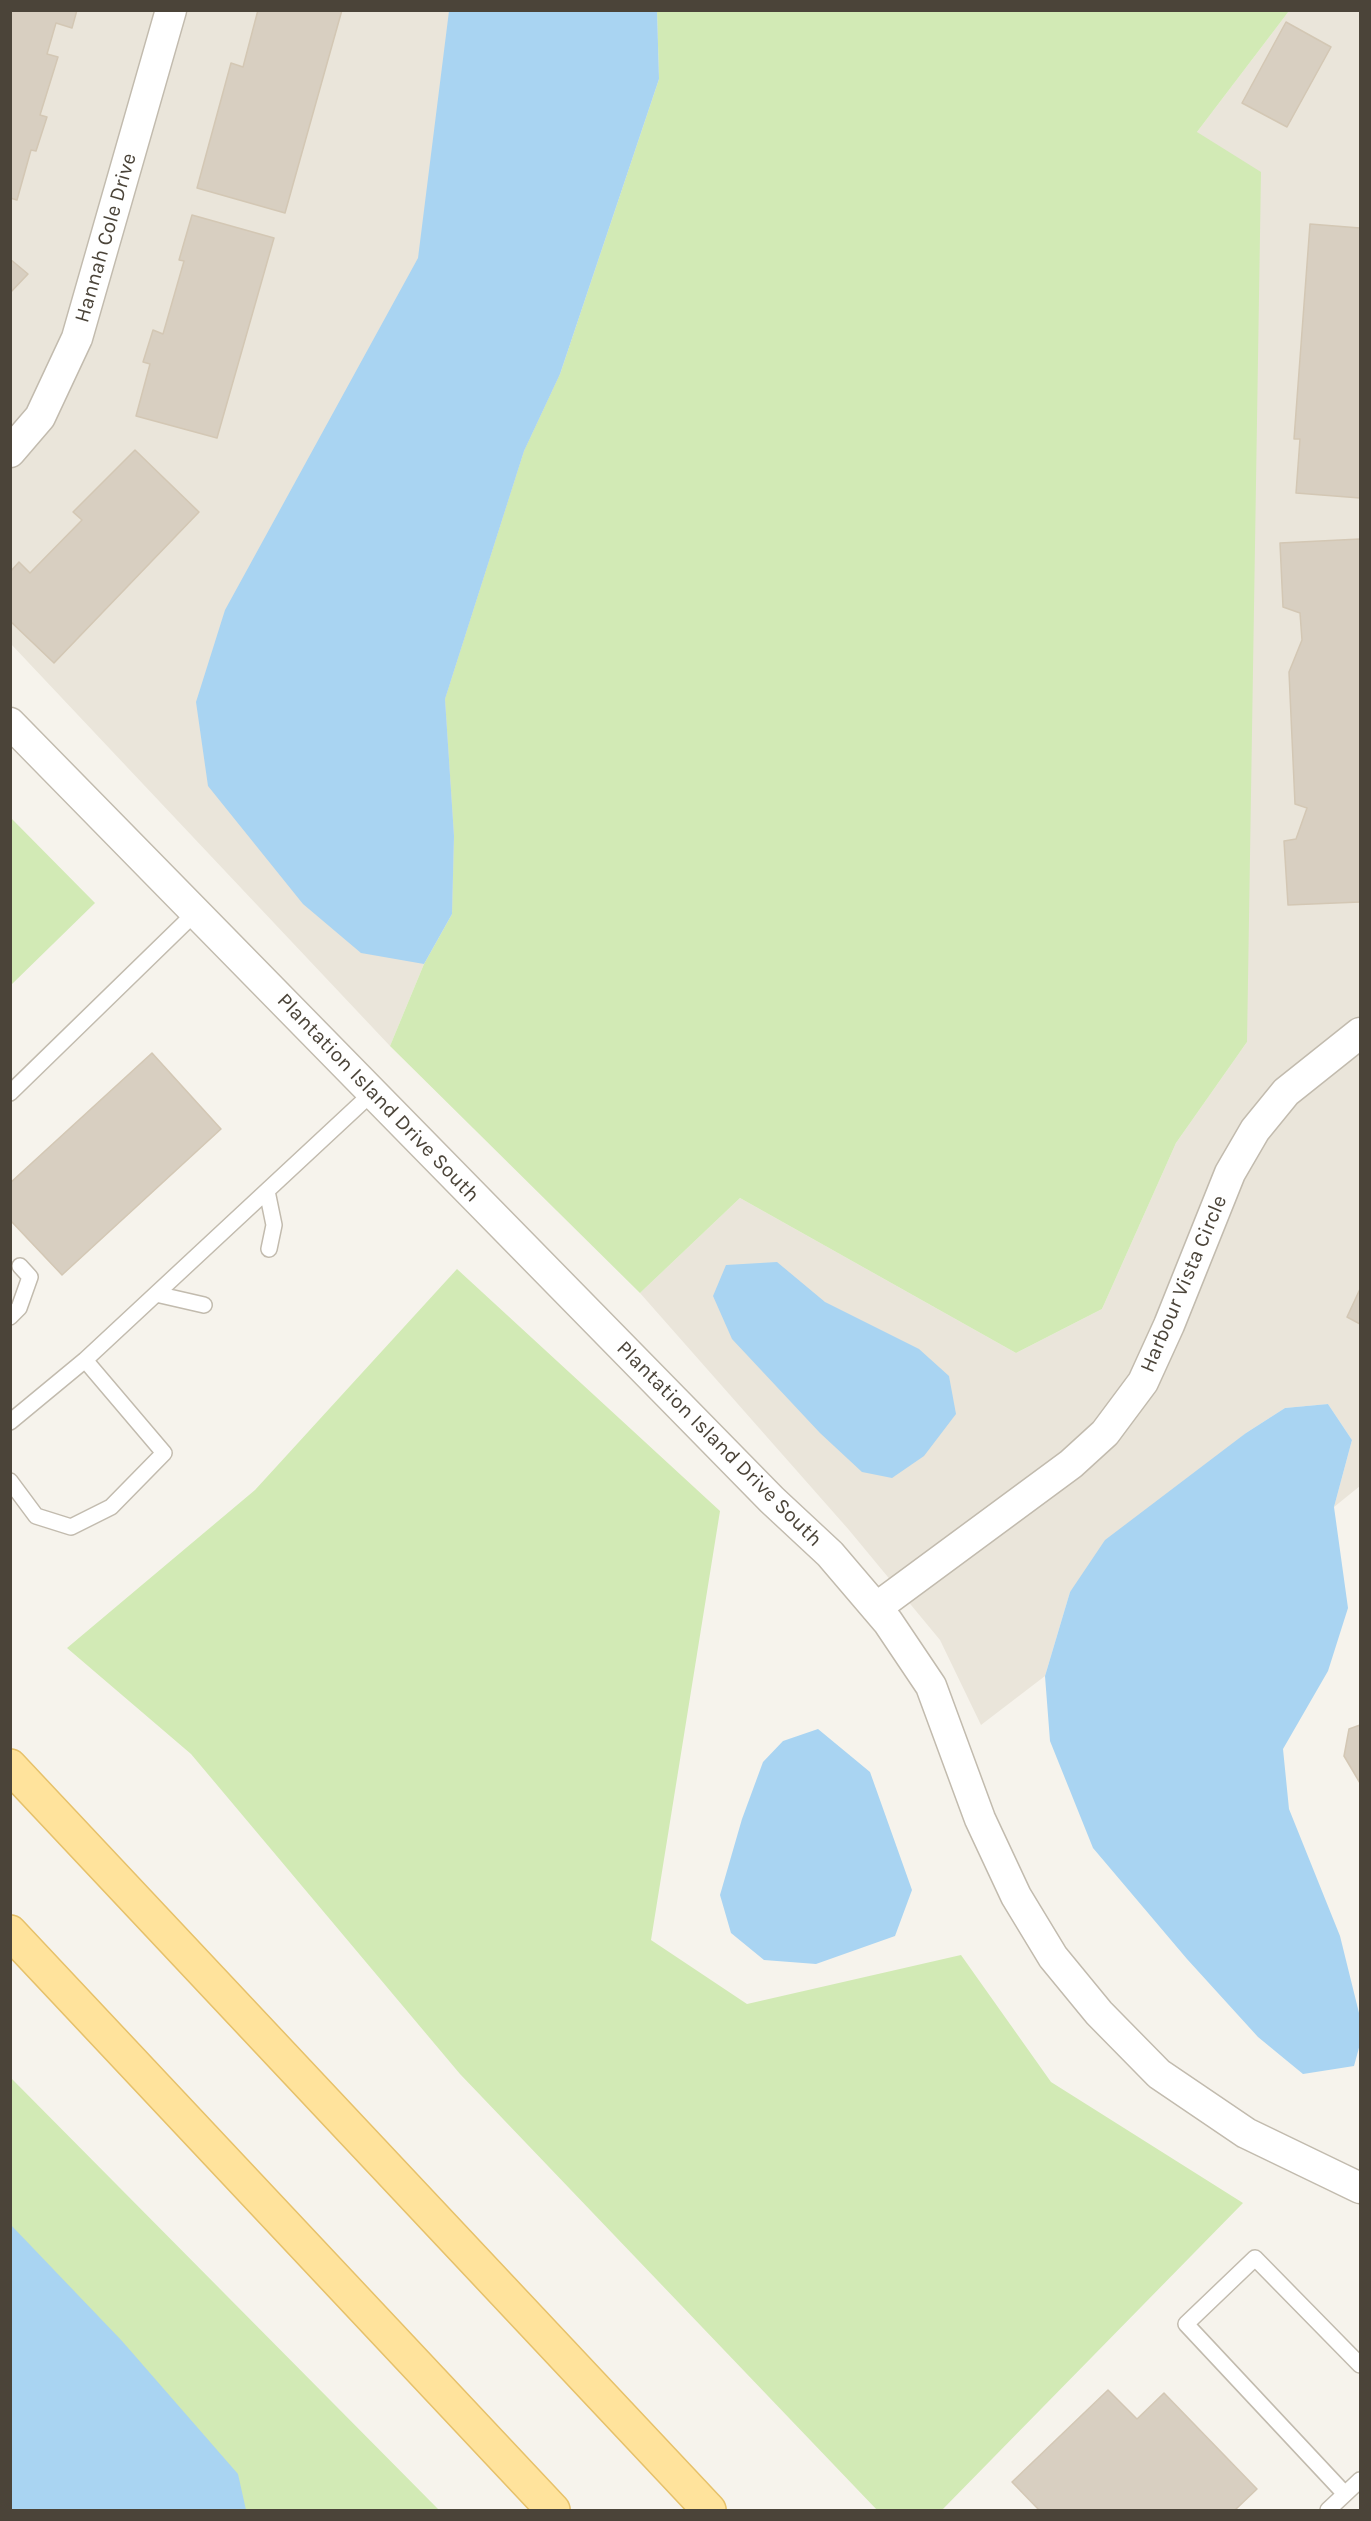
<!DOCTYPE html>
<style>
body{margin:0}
#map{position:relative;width:1371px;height:2521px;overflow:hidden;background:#f6f3ec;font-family:Karla,sans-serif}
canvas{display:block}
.frame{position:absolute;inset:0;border:12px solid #4b4439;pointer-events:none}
</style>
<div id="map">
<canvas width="1371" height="2521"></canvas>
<div class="frame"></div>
</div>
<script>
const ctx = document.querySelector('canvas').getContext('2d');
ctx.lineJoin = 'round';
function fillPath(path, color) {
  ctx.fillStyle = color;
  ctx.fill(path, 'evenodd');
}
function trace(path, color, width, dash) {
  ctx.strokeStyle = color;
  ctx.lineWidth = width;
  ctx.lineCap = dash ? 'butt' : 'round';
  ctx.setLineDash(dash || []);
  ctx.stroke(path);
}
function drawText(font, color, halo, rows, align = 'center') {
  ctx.font = font + ' Karla,sans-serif';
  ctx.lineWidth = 5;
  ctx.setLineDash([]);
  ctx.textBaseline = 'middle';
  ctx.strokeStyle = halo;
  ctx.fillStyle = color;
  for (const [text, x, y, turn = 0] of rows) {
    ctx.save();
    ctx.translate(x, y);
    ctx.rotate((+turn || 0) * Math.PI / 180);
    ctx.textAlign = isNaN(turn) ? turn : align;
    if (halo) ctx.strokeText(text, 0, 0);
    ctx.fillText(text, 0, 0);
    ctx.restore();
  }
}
fillPath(new Path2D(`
 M 11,11 L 657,11 L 659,79 L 560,374 L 452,914 L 424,964 L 390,1046 L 11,644 Z
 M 1289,11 L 1360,11 L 1360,1486 L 1334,1507 L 1352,1440 L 1328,1404 L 1285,1408 L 1246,1433 L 1070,1592 L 1045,1676 L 981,1725 L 940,1640 L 849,1530 L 640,1293 L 740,1198 L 1016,1353 L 1102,1309 L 1176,1143 L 1247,1042 L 1197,132 Z`), '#eae5da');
fillPath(new Path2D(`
 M 657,11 L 1289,11 L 1197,132 L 1261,172 L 1247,1042 L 1176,1143 L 1102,1309 L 1016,1353 L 740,1198 L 640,1293 L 390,1046 L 424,964 L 452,914 L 454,836 L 445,699 L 524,451 L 560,374 L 659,79 Z
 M 11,818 L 95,903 L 11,985 Z
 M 457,1269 L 720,1511 L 651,1940 L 747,2004 L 961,1955 L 1051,2082 L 1243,2203 L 942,2510 L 877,2510 L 460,2074 L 191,1754 L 67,1648 L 255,1490 Z
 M 11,2078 L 439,2510 L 11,2510 Z`), '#d2eab5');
fillPath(new Path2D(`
 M 449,11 L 657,11 L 659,79 L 560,374 L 524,451 L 445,699 L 454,836 L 452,914 L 424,964 L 361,953 L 303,904 L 208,786 L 196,702 L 225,610 L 418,258 Z
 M 777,1262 L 825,1302 L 919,1349 L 949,1376 L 956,1414 L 924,1456 L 892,1478 L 862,1472 L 820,1433 L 732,1339 L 713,1296 L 726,1265 Z
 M 1328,1404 L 1352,1440 L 1334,1507 L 1348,1608 L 1328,1671 L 1283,1749 L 1289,1809 L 1340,1936 L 1360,2017 L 1360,2044 L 1354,2066 L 1303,2074 L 1258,2037 L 1187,1959 L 1093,1848 L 1050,1741 L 1045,1676 L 1070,1592 L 1105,1540 L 1246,1433 L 1285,1408 Z
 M 818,1729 L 870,1772 L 912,1890 L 895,1936 L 816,1964 L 764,1960 L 731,1933 L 720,1895 L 742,1819 L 763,1762 L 783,1741 Z
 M 10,2224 L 122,2341 L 238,2474 L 246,2510 L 11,2510 Z`), '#a9d4f2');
const building = new Path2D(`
 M 10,10 L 77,10 L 72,28 L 56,23 L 47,54 L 58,57 L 40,115 L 47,117 L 36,151 L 31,150 L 17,200 L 10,198 Z
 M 258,10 L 342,10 L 285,213 L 197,188 L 231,63 L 243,67 Z
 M 1286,22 L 1331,47 L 1287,127 L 1242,103 Z
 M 192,215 L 274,238 L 217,438 L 136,416 L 150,364 L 143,362 L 153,330 L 163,334 L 184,261 L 179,260 Z
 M 1310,224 L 1360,228 L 1360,498 L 1296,493 L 1300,439 L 1294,439 Z
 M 10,259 L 28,274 L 10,293 Z
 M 135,450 L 199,512 L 54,663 L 10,621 L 10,572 L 19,562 L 30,573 L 82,520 L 73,512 Z
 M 1360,539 L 1360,902 L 1288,905 L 1284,841 L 1296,839 L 1307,808 L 1295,804 L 1289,672 L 1302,640 L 1300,613 L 1283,607 L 1280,543 Z
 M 152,1053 L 221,1129 L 62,1275 L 10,1220 L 10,1183 Z
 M 1360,1289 L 1360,1324 L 1347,1317 Z
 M 1360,1725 L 1360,1783 L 1344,1756 L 1349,1729 Z
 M 1108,2390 L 1137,2419 L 1164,2393 L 1257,2489 L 1235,2510 L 1039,2510 L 1012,2482 Z`);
fillPath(building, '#d8cfc1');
trace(building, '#d3c7b4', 1.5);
const service = new Path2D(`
 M 10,1093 L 196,912
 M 267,1191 L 274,1225 L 269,1249
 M 156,1294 L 204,1305
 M 10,1317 L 19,1308 L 30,1277 L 20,1266
 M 10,1422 L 85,1360 L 372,1093
 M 10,1481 L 36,1516 L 71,1527 L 111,1507 L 164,1453 L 85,1360
 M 1345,2494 L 1186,2324 L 1255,2258 L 1360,2365
 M 1328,2510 L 1360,2480`);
const minor = new Path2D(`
 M 10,452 L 40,417 L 77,338 L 171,10
 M 10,723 L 772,1500 L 830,1554 L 888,1622 L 931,1686 L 980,1819 L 1016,1896 L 1053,1957 L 1099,2013 L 1159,2074 L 1246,2133 L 1360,2188
 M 876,1608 L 1071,1464 L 1105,1433 L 1143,1382 L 1169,1325 L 1230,1173 L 1255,1130 L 1286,1092 L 1360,1033`);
const primary = new Path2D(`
 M 10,1766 L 709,2510
 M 10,1932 L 553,2510`);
trace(service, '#c2bbae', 18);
trace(minor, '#c2bbae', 33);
trace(primary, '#e6c16a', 36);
trace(service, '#fff', 15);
trace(minor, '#fff', 30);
trace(primary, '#ffe39c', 33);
drawText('21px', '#4b4439', '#fff', [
 ["Hannah Cole Drive",106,238,-74],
 ["Plantation Island Drive South",378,1098,46],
 ["Harbour Vista Circle",1184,1284,-67],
 ["Plantation Island Drive South",719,1444,45]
]);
</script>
